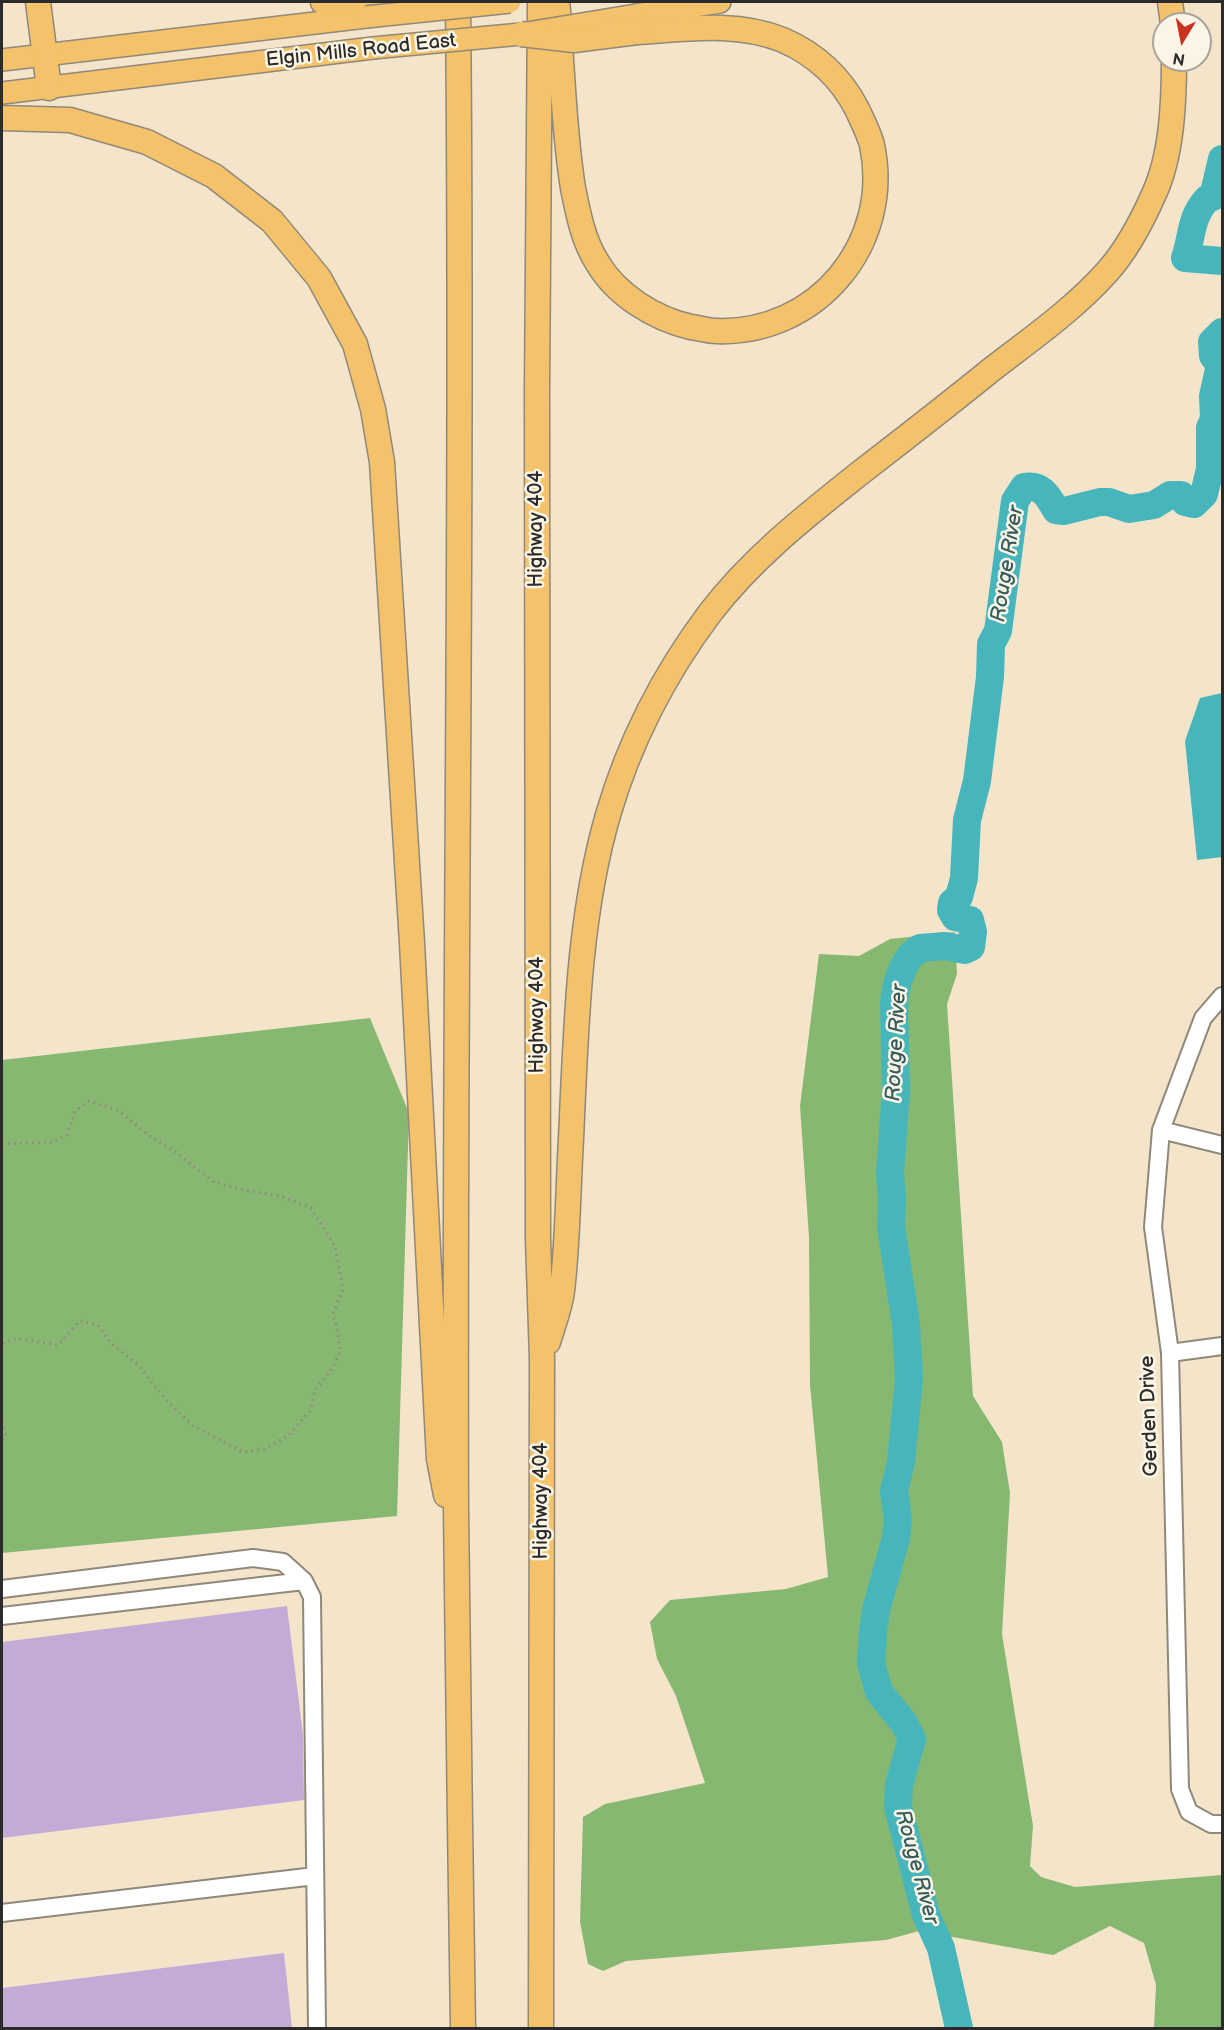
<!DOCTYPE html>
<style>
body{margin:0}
#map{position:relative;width:1224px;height:2030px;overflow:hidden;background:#f4e5ca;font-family:"Balsamiq Sans",sans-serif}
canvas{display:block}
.frame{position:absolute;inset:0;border:3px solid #2b2b2b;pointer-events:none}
.north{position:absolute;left:1152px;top:12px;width:60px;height:60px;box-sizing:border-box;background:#fcf5e5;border:2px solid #a8a49b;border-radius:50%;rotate:190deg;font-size:16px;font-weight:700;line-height:24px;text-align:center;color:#2b2b2b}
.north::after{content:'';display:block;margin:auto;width:21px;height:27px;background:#c8321e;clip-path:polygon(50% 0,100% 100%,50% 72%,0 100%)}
</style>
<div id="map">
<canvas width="1224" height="2030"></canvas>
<div class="frame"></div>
<div class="north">N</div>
</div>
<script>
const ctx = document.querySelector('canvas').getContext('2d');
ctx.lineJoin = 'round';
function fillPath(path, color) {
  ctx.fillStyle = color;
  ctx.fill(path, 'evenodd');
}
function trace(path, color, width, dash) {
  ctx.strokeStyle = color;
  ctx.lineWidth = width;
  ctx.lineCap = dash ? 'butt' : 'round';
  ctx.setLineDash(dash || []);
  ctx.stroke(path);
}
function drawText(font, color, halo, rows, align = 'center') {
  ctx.font = font + ' "Balsamiq Sans",sans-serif';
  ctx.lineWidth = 5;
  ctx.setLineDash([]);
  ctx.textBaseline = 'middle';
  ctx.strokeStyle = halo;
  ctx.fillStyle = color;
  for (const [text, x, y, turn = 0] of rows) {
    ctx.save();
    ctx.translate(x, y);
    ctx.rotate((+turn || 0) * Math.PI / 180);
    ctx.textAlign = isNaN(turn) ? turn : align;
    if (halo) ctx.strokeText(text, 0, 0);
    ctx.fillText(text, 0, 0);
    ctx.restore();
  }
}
fillPath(new Path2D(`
 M 955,932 L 957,974 L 947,1004 L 973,1396 L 1002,1442 L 1010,1493 L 1002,1634 L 1033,1826 L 1030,1866 L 1041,1877 L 1075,1887 L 1222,1875 L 1222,2028 L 1154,2028 L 1156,1985 L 1144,1943 L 1110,1926 L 1053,1955 L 919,1931 L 886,1940 L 626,1961 L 603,1971 L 588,1964 L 580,1922 L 583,1817 L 605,1804 L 705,1783 L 676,1696 L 657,1659 L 650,1622 L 670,1600 L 786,1589 L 828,1577 L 810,1385 L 809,1237 L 800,1106 L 819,954 L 859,956 L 890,939 Z
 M 370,1018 L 409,1113 L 397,1516 L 2,1553 L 2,1060 Z`), '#87b872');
fillPath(new Path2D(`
 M 1222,693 L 1222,857 L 1197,860 L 1185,741 L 1200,698 Z`), '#46b6bc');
trace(new Path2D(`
 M 1214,419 L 1222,422`), '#46b6bc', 4.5);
trace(new Path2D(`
 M 1222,159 L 1213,197 L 1207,199 C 1190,218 1193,234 1185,258 L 1222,261
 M 959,2028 L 941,1948 L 926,1915 L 898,1807 L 899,1785 L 912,1739 L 904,1723 L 879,1692 L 871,1663 L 873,1632 L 876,1610 L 896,1538 L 898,1520 L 894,1491 L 901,1462 L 909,1378 L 906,1324 L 891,1227 L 892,1198 L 890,1173 L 896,1091 L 894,1002 L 897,984 L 903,968 L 910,956 L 920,948 L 945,946 L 965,950 L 971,947 L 973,932 L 970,920 L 955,917 L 951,910 L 952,903 L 959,897 L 964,878 L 967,820 L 977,781 L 990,677 L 991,644 L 998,631 L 1015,501 L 1024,487 C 1042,484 1048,496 1056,510 L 1064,511 L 1100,502 L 1109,502 L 1129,509 L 1154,505 L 1170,495 L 1181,495 L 1185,502 L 1194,504 L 1204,494 L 1210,469 L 1210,428 L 1214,419 L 1213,396 L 1220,365 L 1213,356 L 1212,342 L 1222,332`), '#46b6bc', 28);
fillPath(new Path2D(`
 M 287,1606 L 303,1735 L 304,1800 L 2,1838 L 2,1642 Z
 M 284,1953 L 292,2028 L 2,2028 L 2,1988 Z`), '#c2abd7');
const minor = new Path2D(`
 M 1222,996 L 1203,1018 L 1161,1130 L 1153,1227 L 1170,1353 L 1180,1789 L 1189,1812 L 1211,1824 L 1222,1824
 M 1161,1130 L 1222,1145
 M 1170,1353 L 1222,1346
 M 2,1589 L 253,1558 L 283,1562 L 304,1581
 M 2,1616 L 304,1581 L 312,1597 L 317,2028
 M 2,1913 L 315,1876`);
const major = new Path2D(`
 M 636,15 L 720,2
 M 2,60 L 366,17
 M 2,93 L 373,48`);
const highway = new Path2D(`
 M 38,2 L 49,88
 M 323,2 L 371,4 L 401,2
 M 458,2 C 463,504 454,1007 456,1509 C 457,1682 461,1855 463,2028
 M 540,2 L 537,390 L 538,1240 L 542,1358 L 541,2028
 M 557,2 C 560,21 560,41 561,60 C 564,103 566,145 573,188 C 578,213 583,240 597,262 C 616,295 655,319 691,327 C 699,328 708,331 716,331 C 816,335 893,244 872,145 C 869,133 862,120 857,109 C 841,78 815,54 783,40 C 737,21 685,29 637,32
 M 1170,2 L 1173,24
 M 2,118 L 70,120 L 147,142 L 214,176 L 272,221 L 319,278 L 355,344 L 373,409 L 382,462 L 412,943 L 439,1459 L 446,1495
 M 548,1342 C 553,1325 560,1308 562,1291 C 568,1241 568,1189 571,1139 C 576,1032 578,918 608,815 C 629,743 665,673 710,613 C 752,558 806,516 860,473 C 904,439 948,405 991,370 C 1031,339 1073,310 1107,272 C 1127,250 1142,221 1154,194 C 1172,155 1174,102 1174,60`);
trace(minor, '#90887a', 20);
trace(major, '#90887a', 24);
trace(highway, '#90887a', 27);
trace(new Path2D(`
 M 2,1144 L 53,1142 L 67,1135 L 75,1111 L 89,1101 L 119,1111 L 148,1135 L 176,1152 L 212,1181 L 238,1189 L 280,1196 L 311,1208 L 335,1246 L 343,1289 L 333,1314 L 338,1333 L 340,1352 L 332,1369 L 315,1390 L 310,1411 L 288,1436 L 264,1449 L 243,1452 L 193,1426 L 166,1400 L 137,1364 L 111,1343 L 98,1325 L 80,1321 L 58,1345 L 16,1338 L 2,1344
 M 2,1422 L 6,1436 L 2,1440`), '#90887a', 3, [1.5, 4.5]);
trace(minor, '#fff', 16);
trace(major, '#f3c26a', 21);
trace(highway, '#f3c26a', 24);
const majorBridge = new Path2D(`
 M 366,17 L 510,2
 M 373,48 L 521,34 L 636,15`);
const highwayBridge = new Path2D(`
 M 521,34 L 574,40 L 637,32`);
trace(majorBridge, '#90887a', 24, []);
trace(highwayBridge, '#90887a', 27, []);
trace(majorBridge, '#f3c26a', 21);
trace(highwayBridge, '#f3c26a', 24);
drawText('20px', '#2b2b2b', '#fcf5e5', [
 ["Elgin Mills Road East",361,51,-6],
 ["Highway 404",537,529,-90],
 ["Highway 404",538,1015,-90],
 ["Gerden Drive",1150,1416,-92],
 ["Highway 404",542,1501,-90]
]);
drawText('italic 21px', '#345c5e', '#fcf5e5', [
 ["Rouge River",1008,564,-81],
 ["Rouge River",897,1043,-87],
 ["Rouge River",916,1867,75]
]);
</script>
